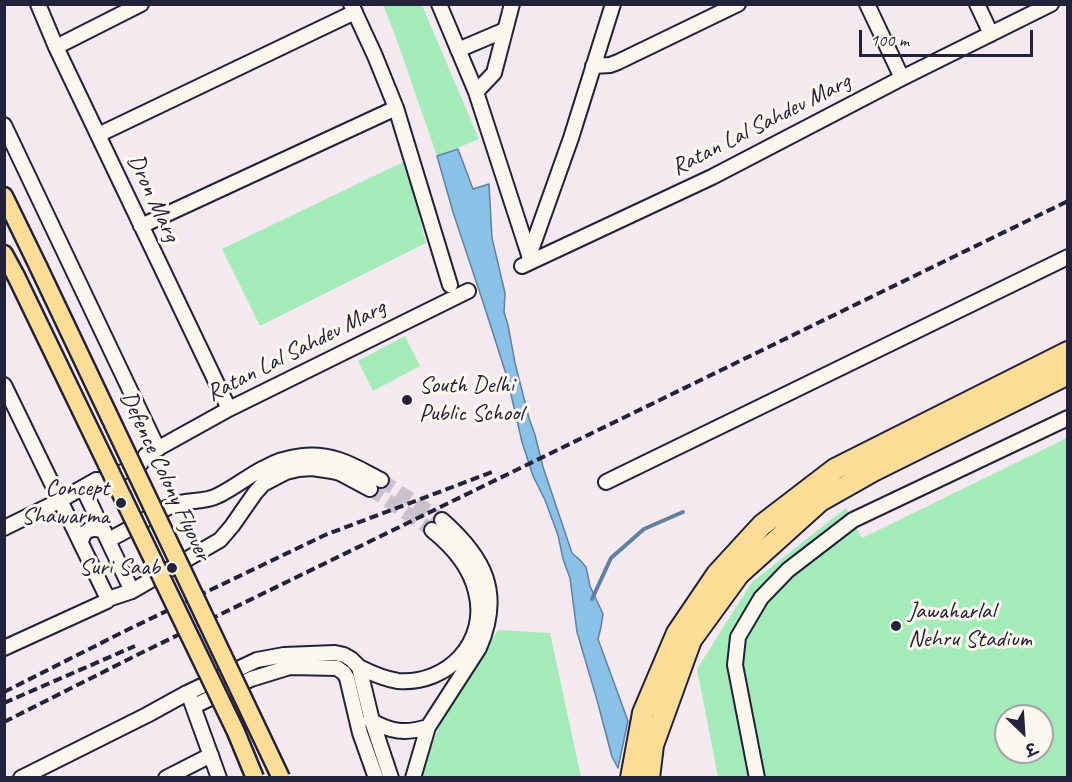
<!DOCTYPE html>
<meta charset="utf-8">
<style>
body{margin:0}
#map{position:relative;width:1072px;height:782px;overflow:hidden;background:#f5e9f0;font-family:Caveat,"Playpen Sans Deva",sans-serif}
canvas{display:block}
.frame{position:absolute;inset:0;border:6px solid #22223b;pointer-events:none}
.north{position:absolute;left:994px;top:704px;width:60px;height:60px;box-sizing:border-box;background:#fbf7ec;border:2px solid #a4a2a5;border-radius:50%;rotate:155deg;font-size:16px;font-weight:700;line-height:24px;text-align:center;color:#22223b}
.north::after{content:'';display:block;margin:auto;width:21px;height:27px;background:#22223b;clip-path:polygon(50% 0,100% 100%,50% 72%,0 100%)}
.scale{position:absolute;left:859px;top:30px;width:174px;height:27px;box-sizing:border-box;border:3px solid #22223b;border-top:0;padding-left:8px;font-size:18px;line-height:21px;white-space:nowrap;color:#22223b;-webkit-text-stroke:4px #fbf7ec;paint-order:stroke}
</style>
<div id="map">
<canvas width="1072" height="782"></canvas>
<div class="frame"></div>
<div class="north">उ</div>
<div class="scale">100 m</div>
</div>
<script>
const ctx = document.querySelector('canvas').getContext('2d');
ctx.lineJoin = 'round';
function fillPath(path, color) {
  ctx.fillStyle = color;
  ctx.fill(path, 'evenodd');
}
function trace(path, color, width, dash) {
  ctx.strokeStyle = color;
  ctx.lineWidth = width;
  ctx.lineCap = dash ? 'butt' : 'round';
  ctx.setLineDash(dash || []);
  ctx.stroke(path);
}
function drawText(font, color, halo, rows, align = 'center') {
  ctx.font = font + ' Caveat,sans-serif';
  ctx.lineWidth = 6;
  ctx.setLineDash([]);
  ctx.textBaseline = 'middle';
  ctx.strokeStyle = halo;
  ctx.fillStyle = color;
  for (const [text, x, y, turn = 0] of rows) {
    ctx.save();
    ctx.translate(x, y);
    ctx.rotate((+turn || 0) * Math.PI / 180);
    ctx.textAlign = isNaN(turn) ? turn : align;
    if (halo) ctx.strokeText(text, 0, 0);
    ctx.fillText(text, 0, 0);
    ctx.restore();
  }
}
fillPath(new Path2D(`
 M 383,5 L 422,5 L 479,139 L 437,156 L 395,35 Z
 M 405,161 L 426,243 L 260,326 L 222,249 Z
 M 405,336 L 420,366 L 373,391 L 358,361 Z
 M 1067,438 L 1067,777 L 718,777 L 697,669 L 752,582 L 846,508 L 862,538 ZM 1006,716 L 1042,716 L 1042,752 L 1006,752 Z
 M 498,630 L 550,633 L 581,777 L 421,778 L 423,768 L 443,717 Z`), '#a3ecba');
const water = new Path2D(`
 M 458,149 L 473,189 L 489,184 L 492,238 L 505,293 L 504,312 L 508,325 L 515,363 L 529,418 L 535,435 L 543,467 L 572,553 L 580,560 L 586,567 L 590,586 L 603,614 L 601,627 L 598,639 L 628,721 L 618,768 L 612,757 L 597,700 L 577,632 L 570,578 L 563,559 L 558,535 L 545,500 L 533,476 L 522,442 L 507,377 L 483,302 L 453,212 L 437,156 Z`);
fillPath(water, '#89c1e7');
trace(water, '#6081a2', 1.5);
trace(new Path2D(`
 M 592,599 L 611,558 L 644,529 L 683,512`), '#6081a2', 4);
trace(new Path2D(`
 M 381,480 L 442,520
 M 370,489 L 432,530`), '#cbc1cc', 14, [14, 7]);
const minor = new Path2D(`
 M 38,4 L 56,47 L 229,409
 M 351,4 L 375,56 L 396,108 L 450,285
 M 439,4 L 476,92 L 530,258
 M 867,4 L 902,78
 M 977,4 L 991,34
 M 56,47 L 141,4
 M 458,50 L 505,30
 M 593,66 L 610,65 L 618,62 L 738,4
 M 476,92 L 494,73 L 512,4
 M 4,125 L 158,449
 M 98,135 L 355,12
 M 141,226 L 396,108
 M 529,256 L 571,138 L 613,4
 M 522,266 L 712,177 L 902,78 L 1051,4
 M 4,385 L 108,599
 M 606,482 L 1068,257
 M 83,488 L 132,591
 M 4,528 L 59,501 L 96,480 L 104,481 L 141,463 L 146,455 L 229,409 L 468,291
 M 108,540 C 130,530 150,515 173,505 C 188,499 203,503 217,496 C 234,488 248,476 264,468 C 287,455 315,452 339,460 C 354,465 367,473 381,480
 M 81,544 C 82,530 92,526 104,531
 M 4,648 L 107,601 L 108,599 L 132,591 L 220,540 L 232,526 L 255,493 L 263,484 L 286,472 L 299,469 L 312,468 L 332,471 L 340,473 L 370,489
 M 359,667 C 371,673 385,679 398,681 C 447,685 489,642 476,592 C 470,566 452,546 432,530
 M 190,698 L 219,778
 M 194,706 L 251,679 L 290,667 L 337,668 L 344,673 L 347,678 L 360,733 L 376,778
 M 370,720 C 391,732 405,734 428,727
 M 21,778 L 147,715 L 187,693 L 257,660 L 284,655 L 335,653 L 344,655 L 351,659 L 359,667 L 372,721 L 391,778
 M 166,778 L 211,755
 M 413,778 L 428,727 L 479,648 C 503,593 485,558 442,520
 M 757,778 L 735,665 L 738,637 L 761,598 L 788,570 L 853,520 L 1068,418`);
const major = new Path2D(`
 M 4,196 L 38,266
 M 4,254 L 16,276`);
const highway = new Path2D(`
 M 631,778 L 643,713 L 677,633 L 717,574 L 762,525 L 835,469 L 1068,352
 M 649,778 L 653,745 L 691,640 L 739,574 L 820,501 L 873,471 L 1068,374`);
trace(minor, '#22223b', 18);
trace(major, '#22223b', 21);
trace(highway, '#22223b', 24);
trace(minor, '#fbf7ec', 14);
trace(major, '#fedd96', 16);
trace(highway, '#fedd96', 20);
trace(new Path2D(`
 M 4,692 L 127,630 L 325,535 L 495,471
 M 4,703 L 135,646
 M 4,722 L 139,654 L 1068,201`), '#22223b', 4, [9, 4.5]);
const majorBridge = new Path2D(`
 M 38,266 L 281,778
 M 16,276 L 236,732 L 255,778`);
trace(majorBridge, '#22223b', 21, []);
trace(majorBridge, '#fedd96', 16);
for (const [x, y, r, color] of [
 [407,400,6,"#22223b"],
 [121,503,6,"#22223b"],
 [172,568,6,"#22223b"],
 [896,626,6,"#22223b"]
]) {
  const dot = new Path2D();
  dot.arc(x, y, r, 0, 2 * Math.PI);
  ctx.fillStyle = color;
  ctx.fill(dot);
  trace(dot, '#fbf7ec', 2);
}
drawText('24px', '#22223b', '#fbf7ec', [
 ["Ratan Lal Sahdev Marg",761,125,-27],
 ["Dron Marg",153,198,65],
 ["Ratan Lal Sahdev Marg",296,351,-27],
 ["Defence Colony Flyover",165,476,65]
]);
drawText('24px', '#22223b', '#fbf7ec', [
 ["South Delhi",419,386],
 ["Public School",419,414],
 ["Concept",109,489,"right"],
 ["Shawarma",109,517,"right"],
 ["Suri Saab",160,568,"right"],
 ["Jawaharlal",908,612],
 ["Nehru Stadium",908,640]
], 'left');
</script>
